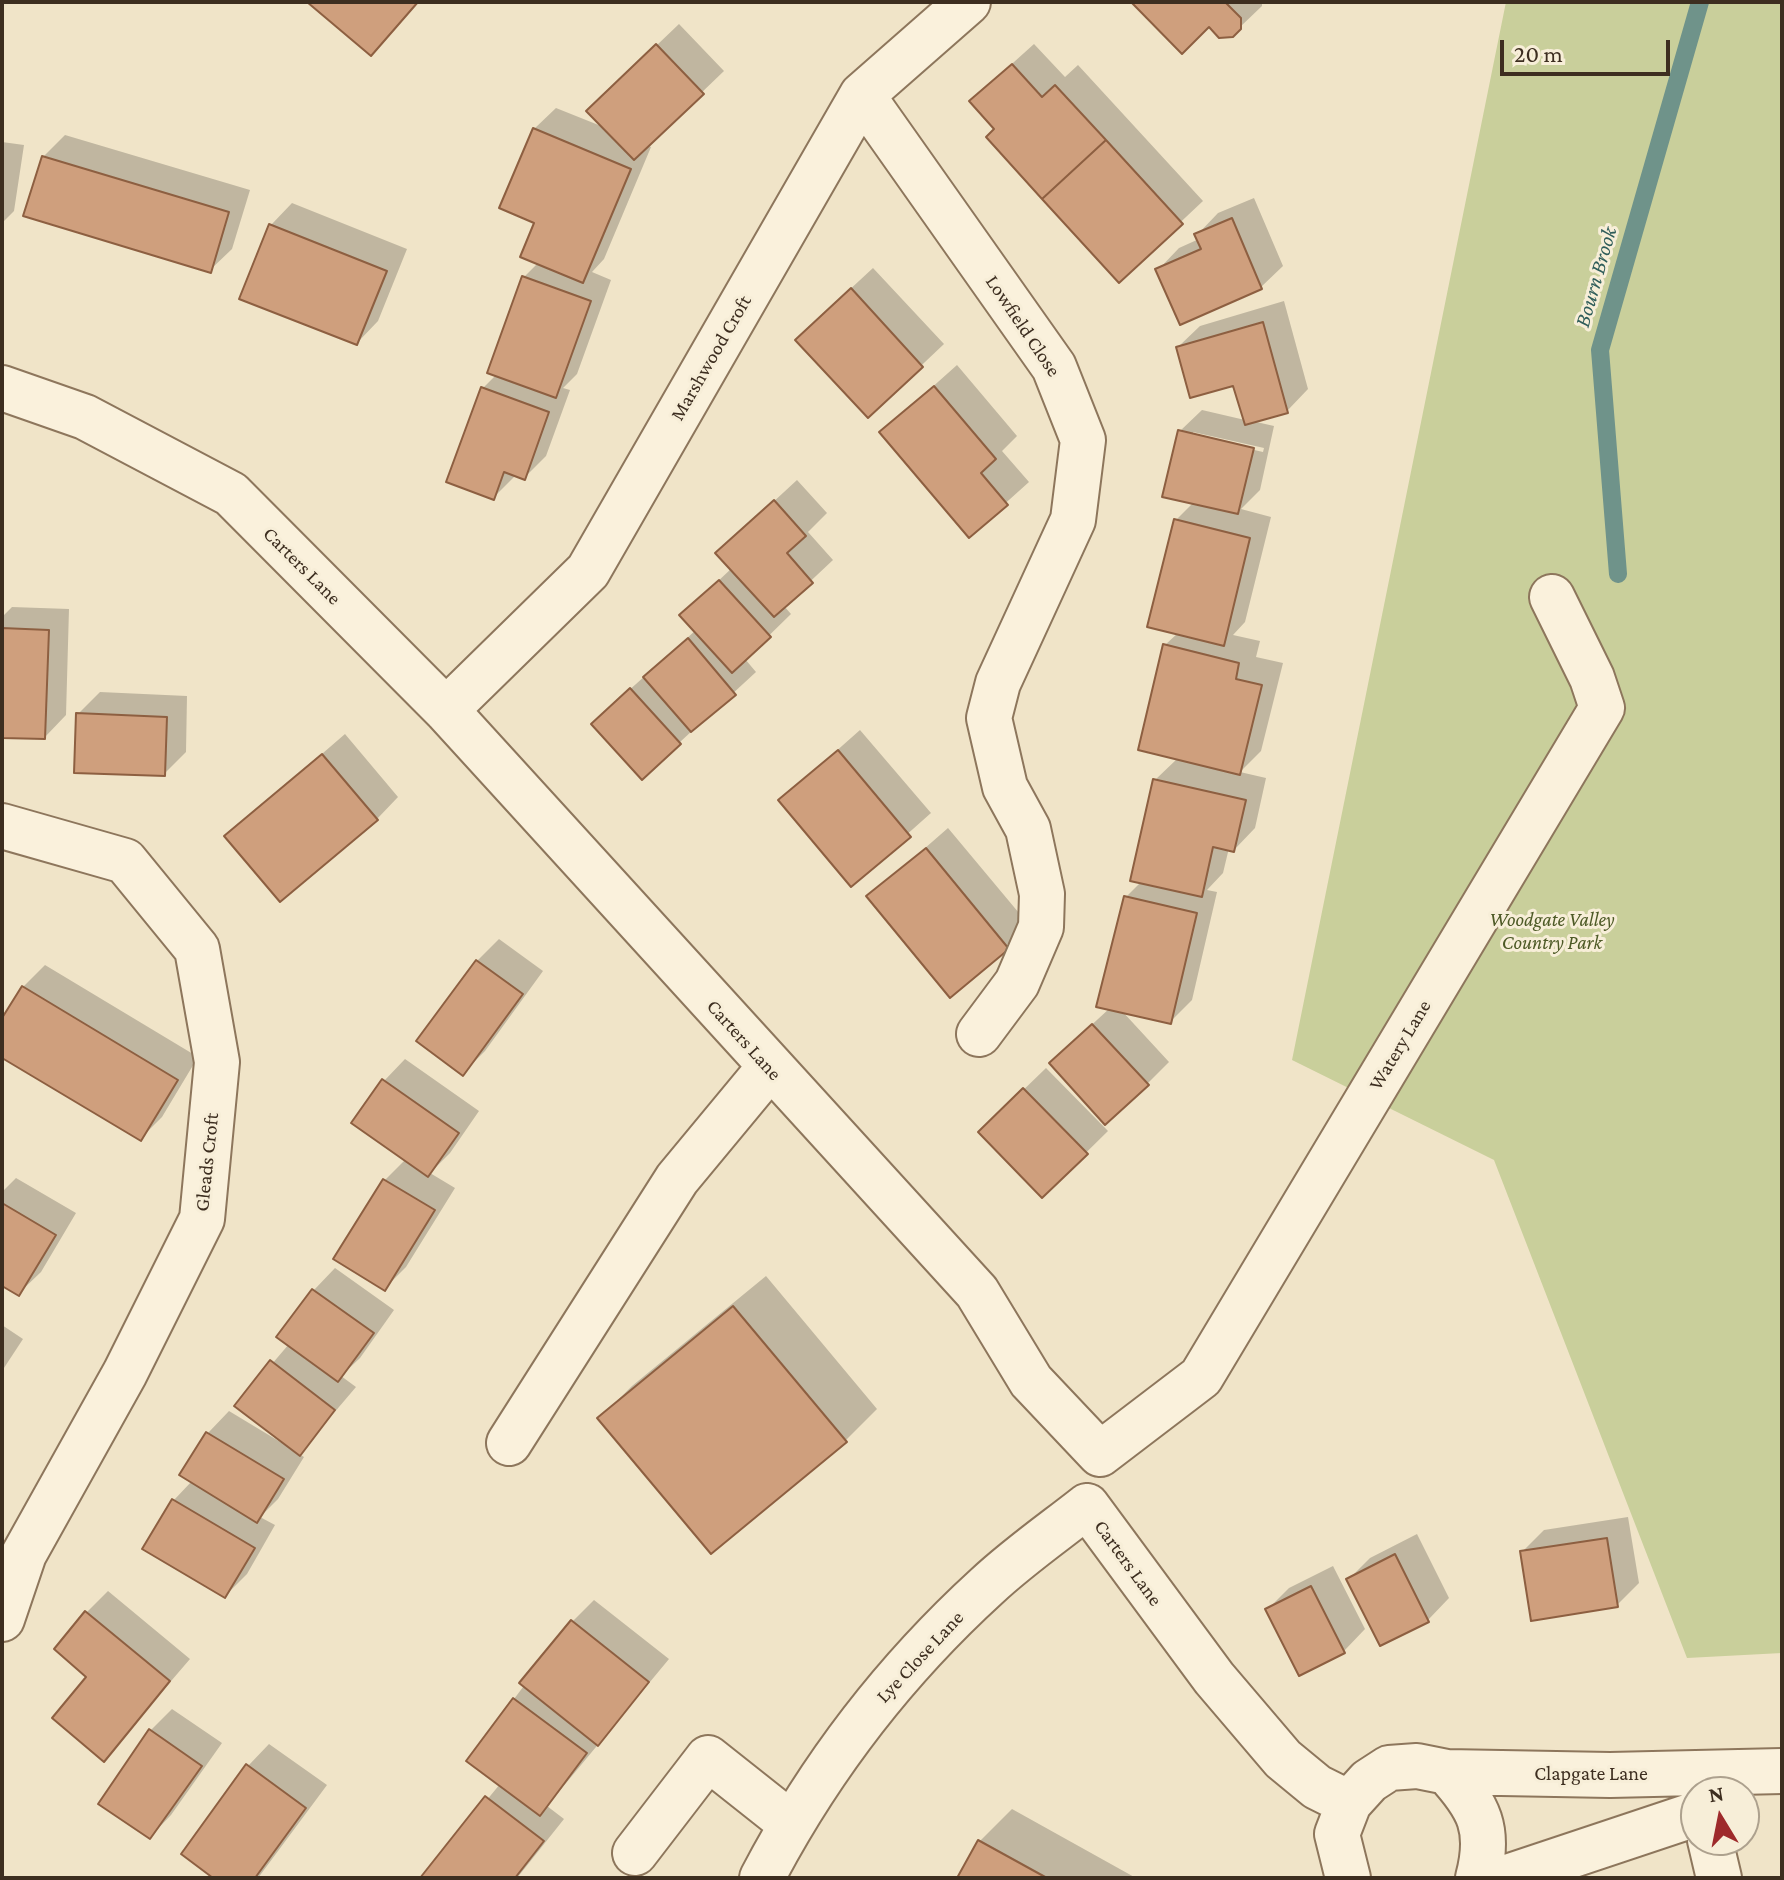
<!DOCTYPE html>
<style>
body{margin:0}
#map{position:relative;width:1784px;height:1880px;overflow:hidden;background:#f0e4c8;font-family:"Crimson Pro",serif}
canvas{display:block}
.frame{position:absolute;inset:0;border:4px solid #3d2e20;pointer-events:none}
.north{position:absolute;left:1680px;top:1776px;width:80px;height:80px;box-sizing:border-box;background:#f7eed8;border:2px solid #ada18e;border-radius:50%;rotate:350deg;font-size:22px;font-weight:700;line-height:32px;text-align:center;color:#3d2e20}
.north::after{content:'';display:block;margin:auto;width:28px;height:36px;background:#9e2a2b;clip-path:polygon(50% 0,100% 100%,50% 72%,0 100%)}
.scale{position:absolute;left:1500px;top:40px;width:170px;height:36px;box-sizing:border-box;border:4px solid #3d2e20;border-top:0;padding-left:10px;font-size:24px;line-height:28px;white-space:nowrap;color:#3d2e20;-webkit-text-stroke:6px #f7eed8;paint-order:stroke}
</style>
<div id="map">
<canvas width="1784" height="1880"></canvas>
<div class="frame"></div>
<div class="north">N</div>
<div class="scale">20 m</div>
</div>
<script>
const ctx = document.querySelector('canvas').getContext('2d');
ctx.lineJoin = 'round';
function fillPath(path, color) {
  ctx.fillStyle = color;
  ctx.fill(path, 'evenodd');
}
function trace(path, color, width, dash) {
  ctx.strokeStyle = color;
  ctx.lineWidth = width;
  ctx.lineCap = dash ? 'butt' : 'round';
  ctx.setLineDash(dash || []);
  ctx.stroke(path);
}
function drawText(font, color, halo, rows, align = 'center') {
  ctx.font = font + ' "Crimson Pro",serif';
  ctx.lineWidth = 6;
  ctx.setLineDash([]);
  ctx.textBaseline = 'middle';
  ctx.strokeStyle = halo;
  ctx.fillStyle = color;
  for (const [text, x, y, turn = 0] of rows) {
    ctx.save();
    ctx.translate(x, y);
    ctx.rotate((+turn || 0) * Math.PI / 180);
    ctx.textAlign = isNaN(turn) ? turn : align;
    if (halo) ctx.strokeText(text, 0, 0);
    ctx.fillText(text, 0, 0);
    ctx.restore();
  }
}
fillPath(new Path2D(`
 M 1506,2 L 1782,2 L 1782,1653 L 1687,1658 L 1494,1160 L 1292,1060 Z`), '#c9cf9b');
fillPath(new Path2D(`
 M 1134,2 L 1262,2 L 1262,6 L 1239,28 L 1209,25 Z
 M 679,24 L 724,71 L 647,145 L 651,147 L 604,259 L 592,272 L 611,280 L 577,374 L 563,388 L 570,390 L 546,456 L 524,478 L 516,475 L 493,498 L 483,388 L 497,374 L 524,277 L 538,263 L 534,129 L 556,108 L 606,128 L 611,89 Z
 M 1034,44 L 1065,77 L 1078,65 L 1203,201 L 1119,280 L 997,129 L 994,80 Z
 M 65,135 L 250,190 L 232,249 L 210,270 L 43,157 Z
 M 2,142 L 24,145 L 14,211 L 2,223 Z
 M 1254,198 L 1283,266 L 1261,287 L 1158,270 L 1179,248 L 1199,239 L 1197,235 L 1218,213 Z
 M 292,203 L 407,249 L 378,321 L 357,343 L 271,225 Z
 M 873,268 L 944,344 L 868,416 L 819,318 Z
 M 1284,301 L 1308,389 L 1287,411 L 1252,421 L 1274,426 L 1260,490 L 1241,509 L 1271,517 L 1245,622 L 1233,635 L 1260,641 L 1256,657 L 1283,663 L 1261,751 L 1240,772 L 1266,778 L 1255,828 L 1234,850 L 1229,848 L 1223,873 L 1207,890 L 1217,892 L 1192,1000 L 1170,1022 L 1122,1011 L 1169,1062 L 1147,1084 L 1073,1042 L 1110,1008 L 1125,898 L 1142,881 L 1155,780 L 1178,758 L 1165,645 L 1178,633 L 1176,520 L 1194,502 L 1180,431 L 1202,410 L 1245,420 L 1235,383 L 1178,347 L 1200,326 ZM 1193,432 L 1264,448 L 1263,452 L 1193,436 Z
 M 957,365 L 1017,436 L 1002,451 L 1029,482 L 970,535 L 882,432 Z
 M 797,480 L 827,513 L 808,532 L 833,560 L 784,606 L 791,614 L 745,659 L 756,672 L 642,777 L 616,702 L 696,630 L 682,615 L 732,568 L 718,553 Z
 M 12,607 L 69,609 L 66,715 L 45,737 L 2,736 L 2,617 Z
 M 100,692 L 187,696 L 186,752 L 164,774 L 78,714 Z
 M 860,730 L 931,813 L 851,884 L 781,800 Z
 M 345,734 L 398,797 L 377,819 L 227,836 Z
 M 948,828 L 1029,925 L 950,995 L 869,897 Z
 M 499,939 L 543,971 L 485,1051 L 463,1073 L 419,1041 L 477,961 Z
 M 45,965 L 198,1057 L 162,1117 L 140,1139 L 2,1056 L 2,1022 L 23,987 Z
 M 405,1059 L 479,1111 L 450,1153 L 430,1173 L 455,1188 L 406,1267 L 384,1289 L 336,1258 L 385,1180 L 406,1159 L 384,1081 Z
 M 1046,1068 L 1108,1131 L 1042,1196 L 980,1132 Z
 M 16,1178 L 76,1213 L 41,1272 L 19,1293 L 2,1283 L 2,1192 Z
 M 335,1268 L 394,1310 L 360,1358 L 341,1376 L 356,1387 L 299,1454 L 304,1457 L 278,1499 L 260,1517 L 275,1525 L 247,1574 L 225,1596 L 145,1548 L 174,1500 L 192,1481 L 208,1433 L 229,1411 L 282,1443 L 284,1441 L 237,1405 L 289,1344 L 279,1337 L 314,1290 Z
 M 766,1276 L 877,1409 L 845,1441 L 600,1418 L 632,1386 Z
 M 2,1325 L 23,1339 L 2,1371 Z
 M 1628,1517 L 1639,1583 L 1617,1605 L 1522,1552 L 1544,1530 Z
 M 1417,1534 L 1449,1598 L 1428,1620 L 1348,1580 L 1370,1558 Z
 M 1333,1566 L 1365,1629 L 1344,1651 L 1268,1609 L 1289,1588 Z
 M 108,1591 L 190,1659 L 104,1759 L 89,1677 L 86,1613 Z
 M 594,1600 L 669,1659 L 547,1806 L 564,1819 L 517,1878 L 423,1878 L 500,1784 L 514,1699 L 572,1622 Z
 M 172,1709 L 222,1743 L 171,1815 L 150,1837 L 150,1731 Z
 M 269,1744 L 327,1785 L 258,1878 L 216,1878 L 248,1766 Z
 M 1012,1809 L 1136,1878 L 959,1878 L 980,1841 Z`), '#0003');
trace(new Path2D(`
 M 1618,574 L 1600,350 L 1700,2`), '#6f938a', 18);
const building = new Path2D(`
 M 307,2 L 418,2 L 371,56 Z
 M 1131,2 L 1225,2 L 1241,18 L 1241,29 L 1233,37 L 1219,38 L 1209,27 L 1182,54 Z
 M 656,44 L 704,94 L 634,160 L 586,111 Z
 M 1012,64 L 1042,97 L 1055,85 L 1106,140 L 1042,199 L 986,137 L 994,129 L 969,101 Z
 M 533,128 L 631,169 L 583,283 L 520,257 L 534,223 L 499,208 Z
 M 1106,140 L 1183,224 L 1119,283 L 1042,199 Z
 M 42,156 L 229,212 L 211,273 L 23,216 Z
 M 1232,218 L 1262,289 L 1180,325 L 1155,269 L 1201,249 L 1194,234 Z
 M 269,224 L 387,271 L 357,345 L 239,299 Z
 M 522,276 L 591,301 L 556,398 L 487,373 Z
 M 851,288 L 923,367 L 868,418 L 795,340 Z
 M 1263,322 L 1288,413 L 1245,425 L 1233,386 L 1190,398 L 1176,347 Z
 M 934,386 L 996,459 L 981,473 L 1008,505 L 969,538 L 879,432 Z
 M 481,387 L 549,412 L 525,480 L 504,472 L 494,500 L 446,482 Z
 M 1178,430 L 1254,448 L 1238,514 L 1162,497 Z
 M 774,500 L 806,536 L 787,553 L 813,583 L 774,617 L 715,553 Z
 M 1174,519 L 1250,538 L 1224,646 L 1147,627 Z
 M 719,580 L 771,637 L 732,673 L 679,615 Z
 M 2,628 L 49,630 L 45,739 L 2,738 Z
 M 688,638 L 736,695 L 691,732 L 643,677 Z
 M 1163,644 L 1239,663 L 1236,679 L 1262,685 L 1240,775 L 1138,750 Z
 M 630,688 L 681,744 L 642,780 L 591,724 Z
 M 76,713 L 167,717 L 165,776 L 74,773 Z
 M 838,750 L 911,837 L 851,887 L 778,800 Z
 M 322,754 L 378,820 L 280,902 L 224,836 Z
 M 1153,779 L 1246,800 L 1234,852 L 1213,847 L 1202,897 L 1130,881 Z
 M 926,848 L 1009,949 L 950,998 L 866,896 Z
 M 1124,896 L 1197,913 L 1171,1024 L 1096,1007 Z
 M 476,960 L 523,994 L 463,1076 L 416,1041 Z
 M 22,986 L 178,1080 L 141,1141 L 2,1058 L 2,1018 Z
 M 1092,1024 L 1149,1085 L 1105,1125 L 1049,1063 Z
 M 382,1079 L 459,1133 L 428,1177 L 351,1123 Z
 M 1023,1088 L 1088,1154 L 1042,1198 L 978,1132 Z
 M 383,1179 L 435,1210 L 385,1291 L 333,1259 Z
 M 2,1203 L 56,1235 L 19,1296 L 2,1286 Z
 M 312,1289 L 374,1333 L 338,1382 L 276,1337 Z
 M 733,1306 L 847,1442 L 711,1554 L 597,1418 Z
 M 270,1360 L 335,1410 L 300,1456 L 234,1406 Z
 M 206,1432 L 284,1479 L 257,1523 L 179,1475 Z
 M 172,1499 L 255,1548 L 225,1598 L 142,1549 Z
 M 1607,1538 L 1618,1607 L 1531,1621 L 1520,1551 Z
 M 1395,1554 L 1429,1622 L 1380,1646 L 1346,1579 Z
 M 1311,1586 L 1345,1653 L 1299,1676 L 1265,1609 Z
 M 85,1611 L 170,1681 L 104,1762 L 52,1718 L 86,1677 L 54,1649 Z
 M 571,1620 L 649,1682 L 598,1746 L 519,1683 Z
 M 513,1698 L 587,1753 L 540,1816 L 466,1761 Z
 M 149,1729 L 202,1766 L 150,1839 L 98,1804 Z
 M 246,1764 L 306,1808 L 255,1878 L 213,1878 L 181,1854 Z
 M 485,1796 L 544,1841 L 515,1878 L 420,1878 Z
 M 978,1840 L 1047,1878 L 957,1878 Z`);
fillPath(building, '#cf9f7d');
trace(building, '#8d5f41', 2);
const minor = new Path2D(`
 M 862,95 L 1054,367 L 1083,440 L 1073,520 L 998,683 L 989,718 L 1005,787 L 1028,829 L 1042,894 L 1041,927 L 1017,983 L 979,1034
 M 2,388 L 85,417 L 231,494 L 446,710 L 977,1292 L 1031,1381 L 1100,1454
 M 446,710 L 588,571 L 862,95 L 968,2
 M 2,826 L 125,861 L 197,949 L 217,1062 L 202,1219 L 125,1373 L 24,1554 L 2,1619
 M 509,1443 L 677,1179 L 769,1068
 M 1100,1454 L 1201,1377 L 1602,708 L 1592,678 L 1552,597
 M 1087,1506 L 1214,1678 L 1283,1759 L 1317,1787 L 1349,1803
 M 1447,1772 C 1479,1807 1491,1829 1478,1878
 M 1710,1840 L 1719,1878
 M 635,1853 L 708,1758 L 790,1823
 M 762,1878 C 819,1769 896,1669 987,1586 C 1018,1557 1054,1532 1087,1506
 M 1348,1878 L 1337,1834 L 1349,1803 L 1369,1781 L 1389,1768 L 1417,1766 L 1447,1772 L 1610,1775 L 1782,1771
 M 1504,1878 L 1696,1814`);
trace(minor, '#8d765c', 48);
trace(minor, '#faf1dc', 44);
drawText('20px', '#3d2e20', '#f7eed8', [
 ["Lowfield Close",1023,326,56],
 ["Marshwood Croft",711,358,-60],
 ["Carters Lane",302,566,45],
 ["Carters Lane",744,1040,48],
 ["Watery Lane",1400,1045,-59],
 ["Gleads Croft",207,1162,-84],
 ["Carters Lane",1128,1563,54],
 ["Lye Close Lane",920,1657,-47],
 ["Clapgate Lane",1591,1774]
]);
drawText('italic 20px', '#4d5a26', '#f7eed8', [
 ["Woodgate Valley",1552,920],
 ["Country Park",1552,943]
]);
drawText('italic 22px', '#2f5d5a', '#f7eed8', [
 ["Bourn Brook",1596,277,-74]
]);
</script>
